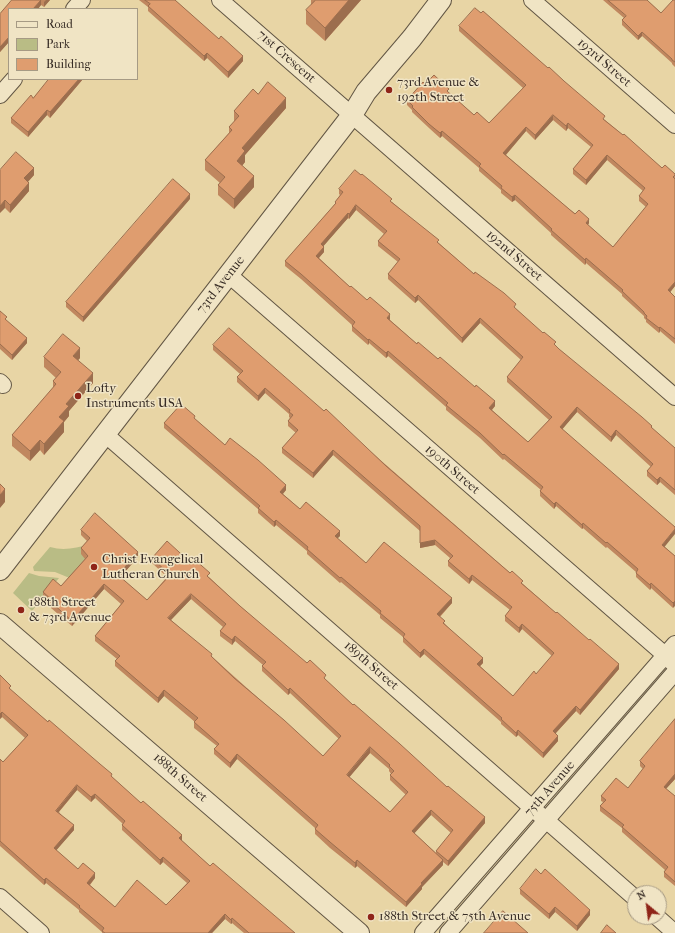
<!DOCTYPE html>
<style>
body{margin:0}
#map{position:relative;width:675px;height:933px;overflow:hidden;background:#e8d5a5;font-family:"IM FELL French Canon",serif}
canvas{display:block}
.legend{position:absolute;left:8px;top:8px;width:130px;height:72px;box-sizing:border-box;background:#f0e4c4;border:1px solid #a69a84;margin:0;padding:5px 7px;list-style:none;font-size:12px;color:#362b24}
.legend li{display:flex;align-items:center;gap:8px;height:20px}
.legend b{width:20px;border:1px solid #a69a84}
.north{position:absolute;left:627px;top:885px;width:40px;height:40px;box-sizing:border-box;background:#f0e4c4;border:1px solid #a69a84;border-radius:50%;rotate:331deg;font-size:11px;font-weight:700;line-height:16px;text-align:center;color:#362b24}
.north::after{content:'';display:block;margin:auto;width:14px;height:18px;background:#8f2418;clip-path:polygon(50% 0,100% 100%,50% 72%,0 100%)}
</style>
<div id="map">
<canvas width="675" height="933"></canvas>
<ul class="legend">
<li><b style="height:5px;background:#f0e4c4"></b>Road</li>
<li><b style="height:11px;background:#b9bc85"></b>Park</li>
<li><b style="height:11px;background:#df9d6f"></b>Building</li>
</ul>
<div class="north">N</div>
</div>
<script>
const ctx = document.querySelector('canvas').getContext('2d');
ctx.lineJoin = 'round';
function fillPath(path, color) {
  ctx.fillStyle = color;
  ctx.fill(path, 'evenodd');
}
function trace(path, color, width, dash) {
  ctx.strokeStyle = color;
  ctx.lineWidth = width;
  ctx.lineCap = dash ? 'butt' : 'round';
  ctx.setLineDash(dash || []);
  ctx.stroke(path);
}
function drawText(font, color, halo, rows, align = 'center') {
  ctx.font = font + ' "IM FELL French Canon",serif';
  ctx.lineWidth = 3;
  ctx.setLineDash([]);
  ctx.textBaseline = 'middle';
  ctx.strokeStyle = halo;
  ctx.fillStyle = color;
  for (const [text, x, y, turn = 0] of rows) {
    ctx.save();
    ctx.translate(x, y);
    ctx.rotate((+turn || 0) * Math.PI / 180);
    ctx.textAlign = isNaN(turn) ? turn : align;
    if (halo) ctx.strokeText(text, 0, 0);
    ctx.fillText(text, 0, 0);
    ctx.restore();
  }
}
fillPath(new Path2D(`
 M 90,544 L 88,561 L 72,579 L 55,572 L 34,571 L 33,567 L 50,547 C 64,551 76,548 90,544 Z
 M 29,573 L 39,576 L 59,578 L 32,611 L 13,593 Z`), '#b9bc85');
const minor = new Path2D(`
 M 220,0 L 675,397
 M 532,0 L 675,125
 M 74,9 L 82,0
 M 0,95 L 14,79
 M 229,275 L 665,655 L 675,665
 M 0,382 L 3,385
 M 106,435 L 635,898
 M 0,897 L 41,933
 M 657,917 L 675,933
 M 423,933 L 675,644
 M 448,933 L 675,672`);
const tertiary = new Path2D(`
 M 0,570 L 352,115 L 366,92 L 412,38 L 441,0
 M 0,624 L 359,933`);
trace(minor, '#625644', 18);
trace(tertiary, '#625644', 22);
trace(minor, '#f0e4c4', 16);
trace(tertiary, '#f0e4c4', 20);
fillPath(new Path2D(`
 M 12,0 L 50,0 L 44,7 L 41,5 L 0,52 L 0,14 Z
 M 139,0 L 175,0 L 243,61 L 228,78 L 207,58 L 204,61 L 148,11 L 148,7 Z
 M 311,0 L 361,0 L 325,41 L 306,24 L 306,10 L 311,5 Z
 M 603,0 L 647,0 L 661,13 L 675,0 L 675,67 L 672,64 L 672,63 L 642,36 L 638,40 L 622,25 L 622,20 L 624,18 Z
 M 459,26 L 605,120 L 662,168 L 675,174 L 675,286 L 670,292 L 675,297 L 675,344 L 660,331 L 659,333 L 646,322 L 646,320 L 644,318 L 644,316 L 622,296 L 622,294 L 586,263 L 585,265 L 551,235 L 551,233 L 515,200 L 512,202 L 501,193 L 501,190 L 479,171 L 479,168 L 442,136 L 440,138 L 429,128 L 412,112 L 412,110 L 407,105 L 407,100 L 425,84 L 449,93 L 474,115 L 489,123 L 523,88 L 459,31 ZM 553,120 L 566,131 L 568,128 L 591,147 L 573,169 L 573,174 L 586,185 L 607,160 L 643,191 L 639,196 L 639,201 L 646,207 L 613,247 L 588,225 L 589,223 L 569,209 L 506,155 L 526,131 L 535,140 Z
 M 83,79 L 50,118 L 47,115 L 28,137 L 11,123 L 11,118 L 33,98 Z
 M 258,94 L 286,108 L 245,155 L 245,162 L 242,166 L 254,187 L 234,209 L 218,195 L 218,185 L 220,183 L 205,170 L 205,160 L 229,133 L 229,127 L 234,122 L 234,111 Z
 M 0,170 L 34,175 L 28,182 L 29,191 L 10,213 L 5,208 Z
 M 339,189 L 392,202 L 474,274 L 516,309 L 559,349 L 675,448 L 675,495 L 660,482 L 657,485 L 647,476 L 647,471 L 651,467 L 616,435 L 611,442 L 577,412 L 562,429 L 665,547 L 675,556 L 673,608 L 651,588 L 650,590 L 636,577 L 636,572 L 607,547 L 606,548 L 583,528 L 582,529 L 556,506 L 554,509 L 540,496 L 540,491 L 541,490 L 504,459 L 503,460 L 480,438 L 446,410 L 446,407 L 388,356 L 386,358 L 369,343 L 368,345 L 352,331 L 352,325 L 301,279 L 285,266 L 285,261 L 335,204 L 335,202 L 340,195 L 339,194 ZM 356,210 L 384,234 L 378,241 L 378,246 L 398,262 L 388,274 L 388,279 L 415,303 L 418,300 L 462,343 L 480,323 L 521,360 L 507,377 L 507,382 L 549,420 L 528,442 L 492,410 L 495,406 L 438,359 L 417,344 L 390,320 L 390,319 L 350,287 L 319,258 L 324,252 L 323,246 L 348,218 L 349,219 Z
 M 190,199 L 83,322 L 66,307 L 66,302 Z
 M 0,311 L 7,321 L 27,343 L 12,360 L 0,349 Z
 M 213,345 L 324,411 L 523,584 L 619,669 L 580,715 L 576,711 L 556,733 L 558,741 L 543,758 L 518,735 L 516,737 L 501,724 L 501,722 L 424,654 L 420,658 L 403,642 L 403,637 L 380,618 L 380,615 L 341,582 L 340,583 L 307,554 L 307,551 L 276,525 L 274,527 L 258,513 L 258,509 L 164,428 L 164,423 L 195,419 L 225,445 L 286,490 L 283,494 L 300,509 L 340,536 L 337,538 L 366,563 L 452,603 L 440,617 L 445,624 L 483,663 L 480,666 L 513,696 L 536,674 L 552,656 L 522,629 L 519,633 L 505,621 L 505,616 L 510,610 L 472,580 L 469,584 L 448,566 L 448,561 L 450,558 L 435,545 L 420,548 L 420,531 L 333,455 L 313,478 L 282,453 L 282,448 L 296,433 L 288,426 L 288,421 L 290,418 L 289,417 L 289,414 L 265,393 L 258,401 L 237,382 L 237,377 L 240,374 L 213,350 Z
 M 44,357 L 80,358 L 78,360 L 93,383 L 69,411 L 69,416 L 64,422 L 64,432 L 44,455 L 40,450 L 30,461 L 12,446 L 12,435 L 53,388 L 53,381 L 56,378 L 44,367 Z
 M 81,530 L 138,557 L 120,577 L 147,600 L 167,577 L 152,563 L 152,558 L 191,563 L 210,578 L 240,606 L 326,680 L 353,705 L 485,823 L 448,866 L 443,862 L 443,865 L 422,887 L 422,889 L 406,907 L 357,866 L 355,868 L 330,848 L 315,834 L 315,828 L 237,759 L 230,768 L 214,754 L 214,749 L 217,746 L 194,728 L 194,722 L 195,722 L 164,696 L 158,703 L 115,666 L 115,661 L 117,659 L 95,641 L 95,636 L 121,604 L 104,589 L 72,626 L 51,608 L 51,605 L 43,597 L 43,592 L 61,586 L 85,559 L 81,554 L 81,548 L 87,541 L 81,535 ZM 191,599 L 223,627 L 220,631 L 220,636 L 232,645 L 235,641 L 263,665 L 262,666 L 262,671 L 288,695 L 290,693 L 339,739 L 323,756 L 171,620 ZM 370,753 L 389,769 L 389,771 L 391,774 L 390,775 L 390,780 L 406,795 L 390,812 L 349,777 ZM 431,815 L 451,833 L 436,851 L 436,853 L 414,833 Z
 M 0,675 L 11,690 L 112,777 L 210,866 L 295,933 L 244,933 L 232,923 L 231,924 L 225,919 L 212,933 L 102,933 L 102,932 L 79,912 L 79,910 L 46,883 L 44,885 L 0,846 L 0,759 L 3,762 L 25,738 L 2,717 L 0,719 ZM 77,790 L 91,802 L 95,798 L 123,824 L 122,825 L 122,830 L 160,865 L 163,862 L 187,883 L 166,905 L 115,907 L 90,885 L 95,878 L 78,869 L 56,850 L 74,830 L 59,812 Z
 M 675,719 L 675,779 L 666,789 L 675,796 L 675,886 L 664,877 L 664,872 L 665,870 L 622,832 L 622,828 L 600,811 L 600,806 L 603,802 L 601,801 L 601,796 L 628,788 L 643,769 L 640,766 L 640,761 Z
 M 520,889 L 590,915 L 577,931 L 555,912 L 549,919 L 520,894 Z`), '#c0875f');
fillPath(new Path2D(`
 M 41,0 L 41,5 L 38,9 L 33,9 Z
 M 46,0 L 50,0 L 44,7 L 44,2 Z
 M 349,0 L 361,0 L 325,41 L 325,28 Z
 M 642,32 L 642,36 L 638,40 L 638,36 Z
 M 9,37 L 9,42 L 0,52 L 0,47 Z
 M 207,53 L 207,58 L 204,61 L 204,56 Z
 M 243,56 L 243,61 L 228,78 L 228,72 Z
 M 79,79 L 83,79 L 50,118 L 50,112 Z
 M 286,98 L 286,108 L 245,155 L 245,162 L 237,172 L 237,161 L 242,148 Z
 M 47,110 L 47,115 L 28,137 L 28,132 Z
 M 553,115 L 553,120 L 535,140 L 535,135 Z
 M 568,123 L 568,128 L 566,131 L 566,126 Z
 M 526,127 L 526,131 L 503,158 L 503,153 Z
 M 442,131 L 442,136 L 440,138 L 440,133 Z
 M 607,155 L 607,160 L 586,185 L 586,180 Z
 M 34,168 L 34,175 L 24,186 L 24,178 Z
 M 254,176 L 254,187 L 234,209 L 234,199 Z
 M 29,183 L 29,191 L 10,213 L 10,205 Z
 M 190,194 L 190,199 L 83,322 L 83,317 Z
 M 515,195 L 515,200 L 512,202 L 512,197 Z
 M 5,200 L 5,208 L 0,213 L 0,206 Z
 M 356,205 L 356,210 L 349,219 L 349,214 Z
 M 348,213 L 348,218 L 321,249 L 321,244 Z
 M 589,219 L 589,223 L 586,228 L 586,223 Z
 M 324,247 L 324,252 L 316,261 L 316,256 Z
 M 586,258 L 586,263 L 585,265 L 585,260 Z
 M 675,282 L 675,286 L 668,295 L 668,290 Z
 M 418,295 L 418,300 L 415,303 L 415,298 Z
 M 390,314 L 390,319 L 387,323 L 387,318 Z
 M 480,318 L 480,323 L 462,343 L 462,338 Z
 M 660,327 L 660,331 L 659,333 L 659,328 Z
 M 27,338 L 27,343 L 12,360 L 12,355 Z
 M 369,339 L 369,343 L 368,345 L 368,340 Z
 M 80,348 L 80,358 L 73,366 L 73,356 Z
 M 388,351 L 388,356 L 386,358 L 386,353 Z
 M 93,373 L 93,383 L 69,411 L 69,416 L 64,422 L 64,432 L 44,455 L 44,444 L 66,404 Z
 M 265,388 L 265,393 L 258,401 L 258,396 Z
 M 495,401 L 495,406 L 489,413 L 489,408 Z
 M 577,407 L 577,412 L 560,432 L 560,427 Z
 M 616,430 L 616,435 L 611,442 L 611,437 Z
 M 40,440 L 40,450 L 30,461 L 30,451 Z
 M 333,450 L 333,455 L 313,478 L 313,473 Z
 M 660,477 L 660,482 L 657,485 L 657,480 Z
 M 286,485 L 286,490 L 280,497 L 280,492 Z
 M 5,489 L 5,502 L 0,508 L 0,495 Z
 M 556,502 L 556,506 L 554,509 L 554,504 Z
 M 276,520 L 276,525 L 274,527 L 274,522 Z
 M 583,523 L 583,528 L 582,529 L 582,525 Z
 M 675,529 L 675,534 L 662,550 L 662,545 Z
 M 340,531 L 340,536 L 335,541 L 335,536 Z
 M 435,540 L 435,545 L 420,548 L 420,543 Z
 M 138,552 L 138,557 L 118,580 L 118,575 Z
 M 472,575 L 472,580 L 469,584 L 469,579 Z
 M 651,583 L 651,588 L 650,590 L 650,585 Z
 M 104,584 L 104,589 L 72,626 L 72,621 Z
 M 191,594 L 191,599 L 168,623 L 168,618 Z
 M 452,598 L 452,603 L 437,619 L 437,614 Z
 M 675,601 L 675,606 L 673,608 L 673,603 Z
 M 522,624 L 522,629 L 519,633 L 519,628 Z
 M 235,636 L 235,641 L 232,645 L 232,640 Z
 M 424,649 L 424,654 L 420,658 L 420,653 Z
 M 483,658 L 483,663 L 477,669 L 477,664 Z
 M 619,664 L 619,669 L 580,715 L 580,710 Z
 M 290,688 L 290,693 L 288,695 L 288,690 Z
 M 164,690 L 164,696 L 158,703 L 158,698 Z
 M 576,706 L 576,711 L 553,736 L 553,731 Z
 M 2,712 L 2,717 L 0,719 L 0,714 Z
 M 518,730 L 518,735 L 516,737 L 516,733 Z
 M 558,736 L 558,741 L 543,758 L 543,753 Z
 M 370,747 L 370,753 L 347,780 L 347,775 Z
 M 237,754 L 237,759 L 230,768 L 230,763 Z
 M 675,774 L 675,779 L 664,791 L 664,787 Z
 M 77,785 L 77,790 L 56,815 L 56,811 Z
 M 95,794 L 95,798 L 91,802 L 91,797 Z
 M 431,810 L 431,815 L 412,836 L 412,831 Z
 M 485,817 L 485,823 L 448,866 L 448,861 Z
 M 74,825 L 74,830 L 54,853 L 54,848 Z
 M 182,835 L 182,840 L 179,843 L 179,838 Z
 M 163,857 L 163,862 L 160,865 L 160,860 Z
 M 357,860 L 357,866 L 355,868 L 355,863 Z
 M 443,860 L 443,865 L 422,887 L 422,889 L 406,907 L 406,902 L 421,883 Z
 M 95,873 L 95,878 L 87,888 L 87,883 Z
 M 46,878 L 46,883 L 44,885 L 44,880 Z
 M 555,907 L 555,912 L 549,919 L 549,914 Z
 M 590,910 L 590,915 L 577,931 L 577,926 Z
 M 225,914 L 225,919 L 212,933 L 208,933 Z
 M 232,918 L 232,923 L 231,924 L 231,920 Z`), '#9c6e4e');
const building = new Path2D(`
 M 12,0 L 41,0 L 33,9 L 9,9 L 9,37 L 0,47 L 0,14 Z
 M 145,0 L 175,0 L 219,39 L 221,36 L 243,56 L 228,72 L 207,53 L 204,56 L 148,6 L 150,4 Z
 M 316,0 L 349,0 L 325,28 L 306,10 Z
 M 608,0 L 647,0 L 661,13 L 673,0 L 675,0 L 675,62 L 672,60 L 672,59 L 642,32 L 638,36 L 622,20 L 626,16 Z
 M 475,8 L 481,13 L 483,11 L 548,68 L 549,67 L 564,81 L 605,116 L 603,119 L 623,135 L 624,134 L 662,168 L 665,165 L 675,174 L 675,175 L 673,177 L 675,179 L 675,282 L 668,290 L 675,297 L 675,339 L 660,327 L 659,328 L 646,318 L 647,316 L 644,313 L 644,312 L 622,291 L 623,290 L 586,258 L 585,260 L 551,230 L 552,229 L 515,195 L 512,197 L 501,188 L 502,186 L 479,166 L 481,164 L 442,131 L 440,133 L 429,124 L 412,107 L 413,106 L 407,100 L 423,82 L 425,84 L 434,75 L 449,89 L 447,91 L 474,115 L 477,112 L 489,123 L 526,85 L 459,26 ZM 553,115 L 566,126 L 568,123 L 593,145 L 573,169 L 586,180 L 607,155 L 645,188 L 639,196 L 648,204 L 613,247 L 586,223 L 589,219 L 579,210 L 575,214 L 569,209 L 503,153 L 526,127 L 535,135 Z
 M 49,79 L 79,79 L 50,112 L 47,110 L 28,132 L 11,118 L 31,95 L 33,98 Z
 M 268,82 L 286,98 L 242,148 L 245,151 L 237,161 L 254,176 L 234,199 L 218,185 L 225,177 L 205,160 L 232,130 L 229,127 L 239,116 L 234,111 L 253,89 L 258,94 Z
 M 16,152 L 34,168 L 24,178 L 29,183 L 10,205 L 5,200 L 0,206 L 0,170 Z
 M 355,170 L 361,175 L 362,174 L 392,199 L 390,201 L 439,240 L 437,242 L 474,274 L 475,272 L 504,293 L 516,304 L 514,307 L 543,333 L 544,332 L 556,342 L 554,344 L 559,349 L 642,417 L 652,426 L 651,427 L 675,448 L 675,490 L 660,477 L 657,480 L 647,471 L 653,464 L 616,430 L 611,437 L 577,407 L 560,427 L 675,527 L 675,529 L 662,545 L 675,556 L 675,601 L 673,603 L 651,583 L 650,585 L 636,573 L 638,569 L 607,542 L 606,543 L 583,523 L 582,525 L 556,502 L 554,504 L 540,491 L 543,487 L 504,454 L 503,455 L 480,433 L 446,405 L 448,403 L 388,351 L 386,353 L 369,339 L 368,340 L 352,326 L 355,322 L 301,274 L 285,261 L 336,203 L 335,202 L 343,192 L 339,189 ZM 356,205 L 387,231 L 378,241 L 400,259 L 388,274 L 415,298 L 418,295 L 462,338 L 480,318 L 523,357 L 507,377 L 552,417 L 528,442 L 489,408 L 495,401 L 476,385 L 475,387 L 440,357 L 438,359 L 418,342 L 417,344 L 387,318 L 390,314 L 370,297 L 367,300 L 351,286 L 350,287 L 316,256 L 324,247 L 321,244 L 348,213 L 349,214 Z
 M 173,179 L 190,194 L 83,317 L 66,302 Z
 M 0,311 L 7,317 L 5,319 L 27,338 L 12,355 L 0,344 Z
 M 229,328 L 324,411 L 326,409 L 386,466 L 510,573 L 512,571 L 523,581 L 521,583 L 556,613 L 557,612 L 589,640 L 590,639 L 619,664 L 580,710 L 576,706 L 553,731 L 558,736 L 543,753 L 518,730 L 516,733 L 501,719 L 502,718 L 424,649 L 420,653 L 403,637 L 405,634 L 380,613 L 381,611 L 341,577 L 340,578 L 307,549 L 308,547 L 276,520 L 274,522 L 258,508 L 260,506 L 164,423 L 181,404 L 195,416 L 194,418 L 225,445 L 230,438 L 258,460 L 286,485 L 280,492 L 300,509 L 306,502 L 340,531 L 335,536 L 366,563 L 384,542 L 452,598 L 437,614 L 445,621 L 443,623 L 483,658 L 477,664 L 513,696 L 534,671 L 536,674 L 554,653 L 522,624 L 519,628 L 505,616 L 512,607 L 472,575 L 469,579 L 448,561 L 453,556 L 435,540 L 420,543 L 420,526 L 333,450 L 313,473 L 282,448 L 298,430 L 288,421 L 293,415 L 289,412 L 290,410 L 265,388 L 258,396 L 237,377 L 243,371 L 213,345 Z
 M 63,334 L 80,348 L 73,356 L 93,373 L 66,404 L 69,406 L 59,417 L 64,421 L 44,444 L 40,440 L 30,451 L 12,435 L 56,384 L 53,381 L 61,372 L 44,357 Z
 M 0,484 L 5,489 L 0,495 Z
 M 95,513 L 138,552 L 118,575 L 147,600 L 170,575 L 152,558 L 167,541 L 191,563 L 194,559 L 210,573 L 207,576 L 240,606 L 307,663 L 310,660 L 326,675 L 324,678 L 353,705 L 354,704 L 400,744 L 447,787 L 448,786 L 485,817 L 448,861 L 436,851 L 453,830 L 431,810 L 412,831 L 443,860 L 421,883 L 422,884 L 406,902 L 357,860 L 355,863 L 330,842 L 315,829 L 318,825 L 237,754 L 230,763 L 214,749 L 219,744 L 194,722 L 198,718 L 164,690 L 158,698 L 115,661 L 120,656 L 95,636 L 124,601 L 104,584 L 72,621 L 51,602 L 53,601 L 43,592 L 53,579 L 61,586 L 88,556 L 81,548 L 90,538 L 81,530 ZM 191,594 L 226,624 L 220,631 L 232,640 L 235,636 L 266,662 L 262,666 L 288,690 L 290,688 L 341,736 L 323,756 L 284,720 L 234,678 L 211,656 L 212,654 L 168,618 ZM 370,747 L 390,765 L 389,766 L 394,771 L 390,775 L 408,792 L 390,812 L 347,775 Z
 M 0,675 L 11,686 L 9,688 L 48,722 L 49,720 L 100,764 L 112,774 L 111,776 L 141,803 L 143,801 L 182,835 L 179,838 L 210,866 L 213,863 L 295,933 L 249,933 L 232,918 L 231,920 L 225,914 L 208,933 L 105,933 L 102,931 L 104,928 L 79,907 L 80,906 L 46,878 L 44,880 L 0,841 L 0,759 L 3,762 L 28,735 L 2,712 L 0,714 ZM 77,785 L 91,797 L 95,794 L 125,821 L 122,825 L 160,860 L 163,857 L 190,881 L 166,905 L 137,880 L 115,907 L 87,883 L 95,873 L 83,863 L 78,869 L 54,848 L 74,825 L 56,811 Z
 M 675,719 L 675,774 L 664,787 L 675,796 L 675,882 L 664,872 L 668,867 L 622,827 L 624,825 L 600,806 L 606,800 L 601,796 L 616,778 L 628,788 L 645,766 L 640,761 Z
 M 536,869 L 541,874 L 545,869 L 590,910 L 577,926 L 555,907 L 549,914 L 520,889 Z
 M 503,911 L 528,933 L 484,933 Z
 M 607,925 L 616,933 L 601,933 Z`);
fillPath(building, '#df9d6f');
trace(building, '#9c6e4e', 1);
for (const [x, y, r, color] of [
 [389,90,4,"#8f2418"],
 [78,396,4,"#8f2418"],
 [94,567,4,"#8f2418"],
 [21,610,4,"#8f2418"],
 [371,917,4,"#8f2418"]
]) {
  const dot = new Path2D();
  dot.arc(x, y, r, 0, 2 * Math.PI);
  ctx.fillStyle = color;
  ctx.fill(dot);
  trace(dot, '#f0e4c4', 1.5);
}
drawText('13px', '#362b24', '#f0e4c4', [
 ["71st Crescent",286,57,41],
 ["193rd Street",604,63,41],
 ["192nd Street",514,256,41],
 ["73rd Avenue",221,285,-52],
 ["190th Street",452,470,41],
 ["189th Street",371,666,41],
 ["188th Street",180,778,41],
 ["75th Avenue",550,789,-49]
]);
drawText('13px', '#362b24', '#f0e4c4', [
 ["73rd Avenue &",397,83],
 ["192th Street",397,98],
 ["Lofty",86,389],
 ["Instruments USA",86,404],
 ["Christ Evangelical",102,560],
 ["Lutheran Church",102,575],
 ["188th Street",29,603],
 ["& 73rd Avenue",29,618],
 ["188th Street & 75th Avenue",379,917]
], 'left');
</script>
